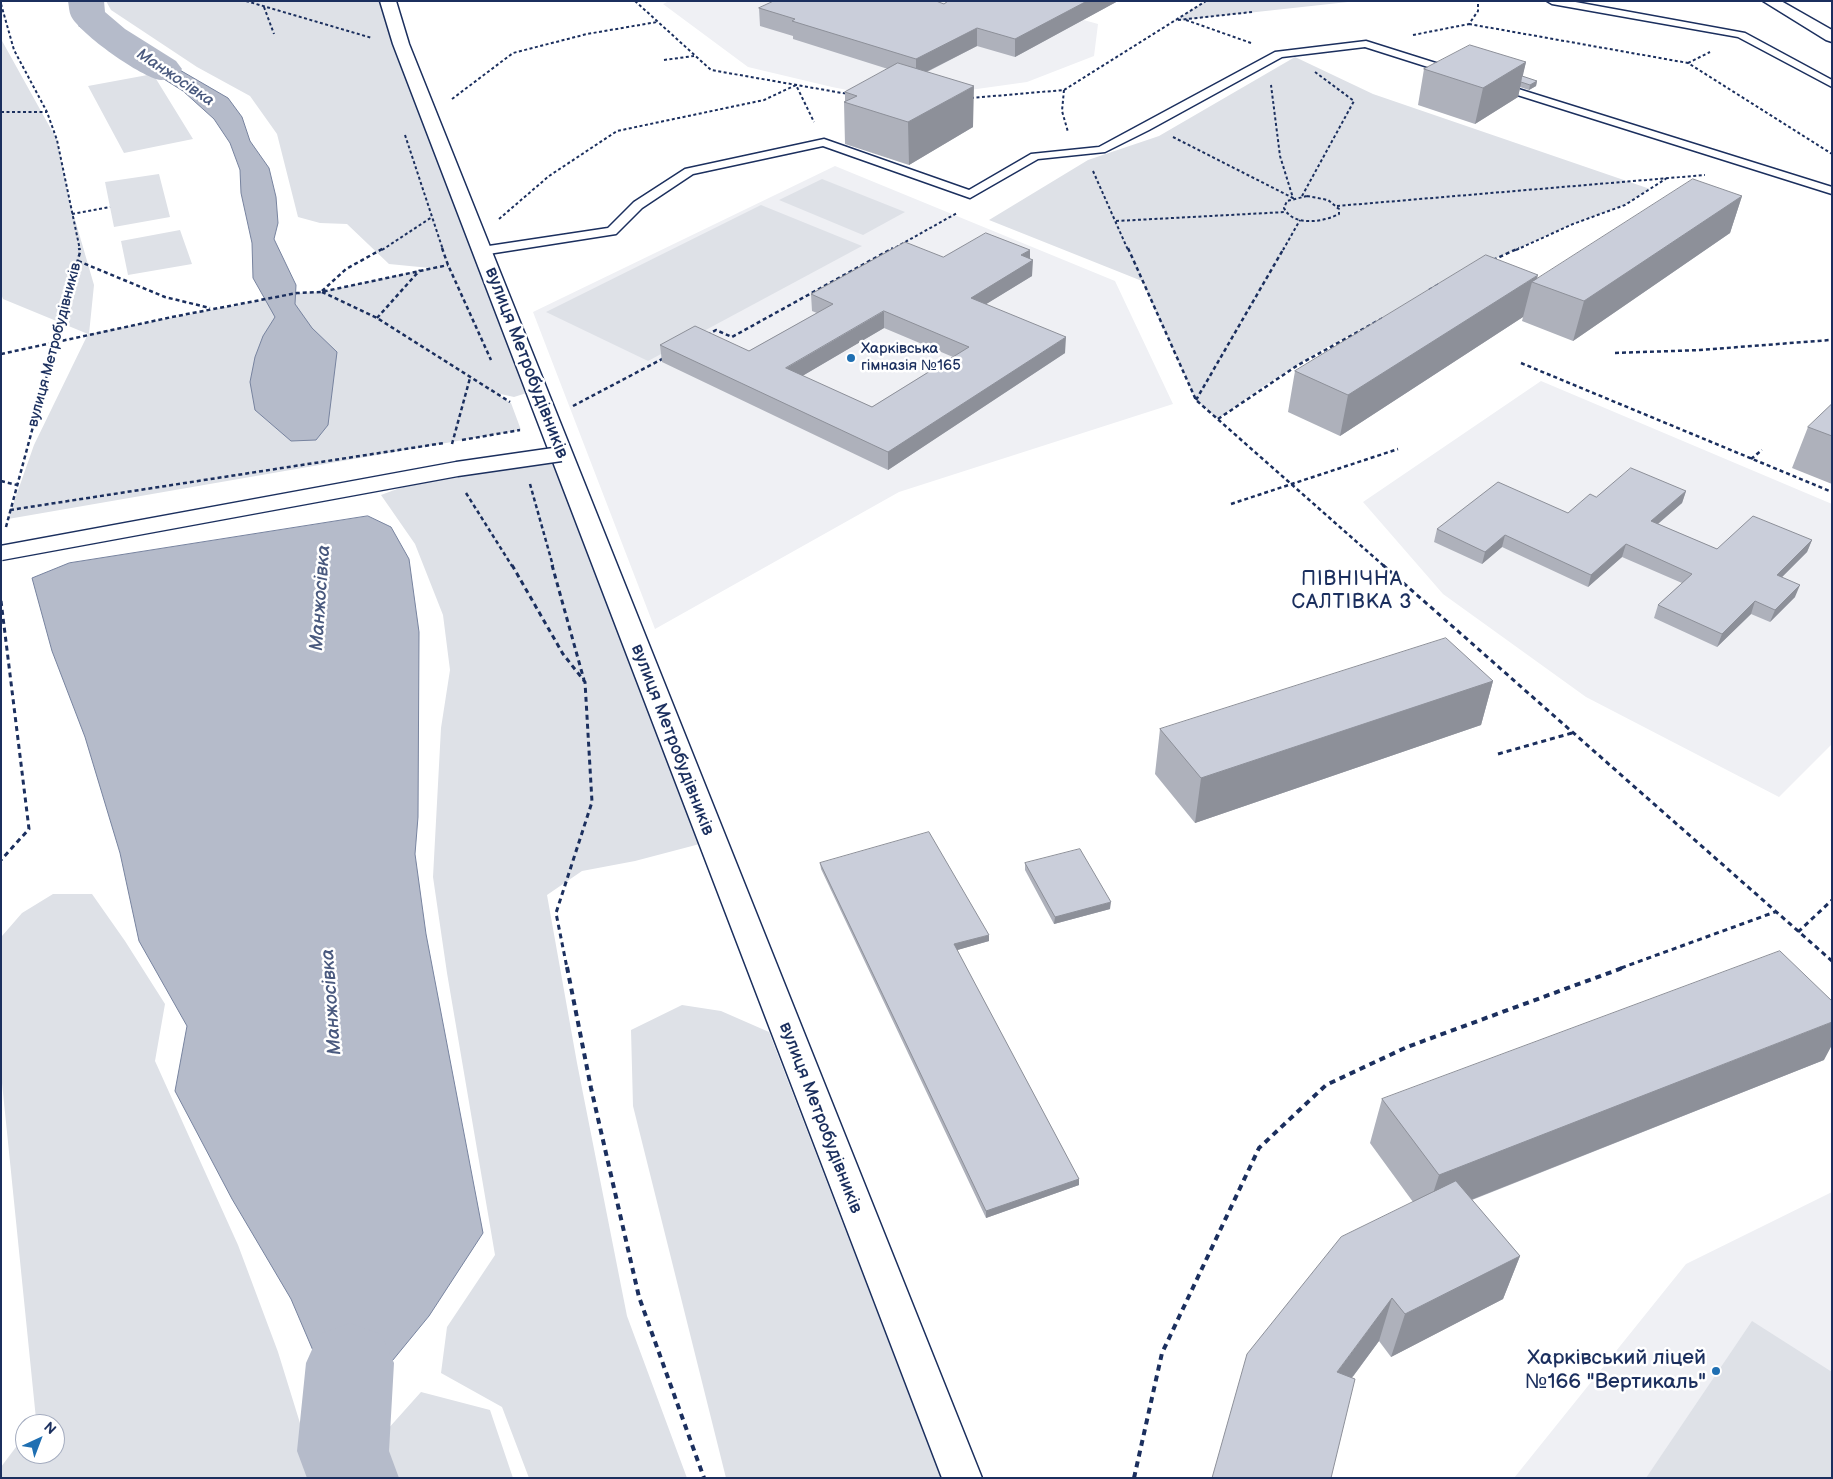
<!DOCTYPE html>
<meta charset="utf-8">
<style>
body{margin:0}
#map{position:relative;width:1833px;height:1479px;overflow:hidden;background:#fff;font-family:"Balsamiq Sans",sans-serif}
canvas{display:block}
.frame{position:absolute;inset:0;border:2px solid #1b2f5e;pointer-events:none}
.north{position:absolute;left:15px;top:1414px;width:50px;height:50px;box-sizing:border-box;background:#fff;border:1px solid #a4acbf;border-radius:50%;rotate:43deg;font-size:14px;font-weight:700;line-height:20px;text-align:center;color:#1b2f5e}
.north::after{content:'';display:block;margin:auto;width:18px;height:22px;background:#1f6fb2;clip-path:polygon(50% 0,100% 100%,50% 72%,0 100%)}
</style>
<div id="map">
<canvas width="1833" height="1479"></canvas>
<div class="frame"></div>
<div class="north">N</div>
</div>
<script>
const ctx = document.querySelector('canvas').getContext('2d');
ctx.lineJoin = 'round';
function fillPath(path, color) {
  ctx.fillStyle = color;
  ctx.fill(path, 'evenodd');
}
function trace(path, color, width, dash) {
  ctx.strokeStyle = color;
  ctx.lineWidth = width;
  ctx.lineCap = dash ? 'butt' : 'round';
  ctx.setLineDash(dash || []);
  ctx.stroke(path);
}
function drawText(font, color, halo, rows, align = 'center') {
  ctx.font = font + ' "Balsamiq Sans",sans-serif';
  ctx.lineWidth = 5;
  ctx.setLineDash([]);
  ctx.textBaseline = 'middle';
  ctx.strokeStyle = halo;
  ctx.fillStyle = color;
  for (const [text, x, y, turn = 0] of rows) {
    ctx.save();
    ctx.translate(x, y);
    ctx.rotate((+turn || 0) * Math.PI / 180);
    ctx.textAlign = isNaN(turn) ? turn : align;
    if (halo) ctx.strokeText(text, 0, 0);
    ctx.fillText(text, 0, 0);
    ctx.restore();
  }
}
fillPath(new Path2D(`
 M 669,1 L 1016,1 L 1098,24 L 1094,56 L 1027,82 L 898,100 L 832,87 L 748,67 L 663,4 Z
 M 835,166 L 1115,281 L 1173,404 L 899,492 L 655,629 L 533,312 Z
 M 1541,381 L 1832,504 L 1832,744 L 1779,797 L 1586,697 L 1443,594 L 1363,502 Z
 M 1832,1192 L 1832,1478 L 1514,1478 L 1686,1264 Z`), '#eff0f4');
fillPath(new Path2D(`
 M 106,1 L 388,1 L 536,390 L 514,397 L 496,393 L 511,403 L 521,430 L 8,519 L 34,445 L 88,334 L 3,299 L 1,294 L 1,39 L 57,140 L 69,199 L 94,285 L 89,334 L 297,293 L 321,292 L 430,268 L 389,264 L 347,224 L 320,223 L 298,217 L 277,134 L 250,96 L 197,67 L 111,10 Z
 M 1206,1 L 1357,1 L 1174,21 Z
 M 1295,57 L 1373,94 L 1650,189 L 1625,205 L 1573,224 L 1436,285 L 1402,308 L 1318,352 L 1262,387 L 1218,419 L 1196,400 L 1142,281 L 989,220 L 1088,160 L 1159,136 Z
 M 153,74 L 193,139 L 124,153 L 88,86 Z
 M 159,174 L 170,217 L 114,227 L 105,182 Z
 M 822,179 L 905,212 L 863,235 L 779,200 Z
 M 761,205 L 862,246 L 648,361 L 546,312 Z
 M 180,230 L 192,264 L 128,275 L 121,241 Z
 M 564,462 L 711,841 L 635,861 L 582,871 L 547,895 L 577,1063 L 627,1316 L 687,1478 L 529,1478 L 502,1407 L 441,1373 L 447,1327 L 495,1255 L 447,973 L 433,877 L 441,728 L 450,670 L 443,615 L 415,544 L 381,495 C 438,472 503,469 564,462 Z
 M 53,894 L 92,894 L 125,941 L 165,1004 L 155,1061 L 238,1245 L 278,1352 L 317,1478 L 1,1478 L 1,1467 L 25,1435 L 25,1454 L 55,1454 L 55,1424 L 33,1424 L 36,1419 L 1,1073 L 2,936 L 22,913 Z
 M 682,1005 L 721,1011 L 769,1032 L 941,1478 L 726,1478 L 633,1106 L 631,1030 Z
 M 1752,1321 L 1832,1372 L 1832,1478 L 1646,1478 Z
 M 421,1392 L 490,1410 L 513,1478 L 344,1478 Z`), '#dee1e7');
const water = new Path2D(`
 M 96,17 L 128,40 L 228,98 L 242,117 L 250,141 L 269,168 L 276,197 L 278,223 L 274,239 L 296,285 L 295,304 L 312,328 L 337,352 L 328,425 L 316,440 L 291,441 L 255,410 L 250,382 L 255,357 L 263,336 L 275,317 L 253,278 L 252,243 L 241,193 L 240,170 L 230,143 L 214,119 L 183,91 L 79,26 Z
 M 368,516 L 391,527 L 409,559 L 419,632 L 418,817 L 415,854 L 426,934 L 483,1233 L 429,1316 L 379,1377 L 343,1451 L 326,1381 L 291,1299 L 232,1199 L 175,1091 L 187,1026 L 139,941 L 120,853 L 85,737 L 52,651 L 32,578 L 69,563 Z`);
fillPath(water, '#b5bbca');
trace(water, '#77839f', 1);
fillPath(new Path2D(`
 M 68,1 L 104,1 L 105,12 L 125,29 L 176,61 L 182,69 L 176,77 C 172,78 166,80 161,80 C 142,78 80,34 71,16 C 69,12 69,6 68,1 Z
 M 350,1323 L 381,1334 L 394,1363 L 389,1451 L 399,1478 L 307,1478 L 297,1451 L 306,1363 L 319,1334 Z`), '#b5bbca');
const service = new Path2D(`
 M 1547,1 L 1570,1 L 1745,33 L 1832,80 L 1832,87 L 1738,37 L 1552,4 Z
 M 1366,41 L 1458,70 L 1459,72 L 1454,75 L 1450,74 L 1365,47 L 1282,57 L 1149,130 L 1105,152 L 1038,159 L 970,198 L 823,146 L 693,174 L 642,208 L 616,234 L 482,255 L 476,251 L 482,247 L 608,228 L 634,202 L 685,169 L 824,139 L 969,190 L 1031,154 L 1099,147 L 1275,52 Z
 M 1496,82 L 1832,187 L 1832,194 L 1492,87 L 1491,85 L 1492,83 Z`);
const minor = new Path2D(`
 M 380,1 L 396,1 L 409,44 L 982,1478 L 942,1478 L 393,44 Z`);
const secondary = new Path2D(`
 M 1763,1 L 1781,1 L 1832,30 L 1832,42 L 1826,40 Z`);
trace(service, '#1b2f5e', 3);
trace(minor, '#1b2f5e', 3);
trace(secondary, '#1b2f5e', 3);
trace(new Path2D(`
 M 246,1 L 372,38
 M 635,1 L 711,70 L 848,94
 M 1,4 L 14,50 L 47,112 L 57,140 L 80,250
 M 264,7 L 274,34
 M 1178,20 L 1252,12
 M 1186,20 L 1251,43
 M 1469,24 L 1688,63 L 1832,154
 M 1413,35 L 1469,24 L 1478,11 L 1478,1
 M 664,60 L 694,56
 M 1688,63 L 1710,52
 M 1064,90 L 1062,111 L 1068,132
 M 971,98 L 1064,90 L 1206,1
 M 452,99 L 513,53 L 587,34 L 657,22
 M 1,112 L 47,112
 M 405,135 L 443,250
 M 1173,137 L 1293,198 L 1280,156 L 1271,85
 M 1093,171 L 1128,250
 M 1302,196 L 1354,101 L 1315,72
 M 1307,196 L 1328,200 L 1339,209 L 1339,214 C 1324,222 1293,227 1284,208 L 1287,201 Z
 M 1337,206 L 1705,175
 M 72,214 L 110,207
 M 499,219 L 549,176 L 617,131 L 764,100 L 796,85 L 814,122
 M 1116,221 L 1286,212
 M 382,250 L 432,217
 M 891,250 L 957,213
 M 1283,250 L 1300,220
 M 1516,250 L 1573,224 L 1625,205 L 1667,178`), '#1b2f5e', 2, [3, 2.5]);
trace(new Path2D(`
 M 442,248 L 448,265 L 491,360
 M 1128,248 L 1196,400 L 1384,566
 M 1493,260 L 1519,248
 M 78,261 L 165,297 L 210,308
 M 1429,290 L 1441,283
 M 322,291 L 346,269 L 384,248
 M 322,292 L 377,318 L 510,402
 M 377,318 L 420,270
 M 707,335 L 716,330 L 732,337 L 893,248
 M 1615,353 L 1700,350 L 1830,340
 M 1,354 L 172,317 L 297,293 L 321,292 L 448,265
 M 1521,363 L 1832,492
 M 1196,400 L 1284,248
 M 573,406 L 664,358
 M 1218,419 L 1298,365 L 1383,318
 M 462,440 L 520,430
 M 452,444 L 470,378
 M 1751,459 L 1762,450
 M 1,481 L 17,485
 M 530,484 L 553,566
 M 466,493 L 512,566
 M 1231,504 L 1398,449
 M 10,510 L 444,443
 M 6,527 L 80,252 L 79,248`), '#1b2f5e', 2.5, [4, 3]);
trace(new Path2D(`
 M 512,565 L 563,654 L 585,682 L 592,802 L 556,913 L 567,968
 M 552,565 L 584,680
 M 1383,565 L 1832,961
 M 1,601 L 29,829 L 1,860
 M 1498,754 L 1572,733
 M 1798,932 L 1832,900
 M 1621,968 L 1775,912`), '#1b2f5e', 3, [5, 4]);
trace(new Path2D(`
 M 567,967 L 591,1088 L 639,1297 L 704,1478
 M 1134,1478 L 1162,1353 L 1259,1148 L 1326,1085 L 1407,1047 L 1625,967`), '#1b2f5e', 4, [6, 5]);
fillPath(service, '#fff');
fillPath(minor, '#fff');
fillPath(secondary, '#fff');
const serviceBridge = new Path2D(`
 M 1,553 L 457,469 L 561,454`);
trace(serviceBridge, '#1b2f5e', 17, []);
trace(serviceBridge, '#fff', 14);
fillPath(new Path2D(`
 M 1118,1 L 1015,57 L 977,46 L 927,72 L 973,127 L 909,165 L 845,144 L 844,102 L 845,101 L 845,92 L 888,69 L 793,39 L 793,36 L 760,26 L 759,8 L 944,4 Z
 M 1526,62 L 1522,76 L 1537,81 L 1536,86 L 1529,90 L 1520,87 L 1518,97 L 1475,124 L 1418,105 L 1424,69 Z
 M 1742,196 L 1730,233 L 1573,341 L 1522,321 L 1523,317 L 1340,436 L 1288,412 L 1295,371 L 1537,279 Z
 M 943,257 L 1030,258 L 1032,276 L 986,304 L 1065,353 L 888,470 L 662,362 L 660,345 L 749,351 L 817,313 L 812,311 L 811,294 ZM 884,328 L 953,357 L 872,407 L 802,376 Z
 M 1832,404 L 1832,484 L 1792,468 L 1808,427 Z
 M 1686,491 L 1682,503 L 1658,524 L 1717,549 L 1812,540 L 1807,552 L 1782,577 L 1795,597 L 1770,622 L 1751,614 L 1717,647 L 1654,618 L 1658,605 L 1682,583 L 1622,557 L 1588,587 L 1502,547 L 1482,564 L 1434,542 L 1437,529 L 1568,513 Z
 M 1493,681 L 1481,725 L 1195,823 L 1155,774 L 1160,729 Z
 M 820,863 L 989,941 L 957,950 L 1079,1179 L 1079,1185 L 986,1218 L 821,869 Z
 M 1025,863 L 1110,909 L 1054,924 L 1025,870 Z
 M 1824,1060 L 1472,1200 L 1520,1256 L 1503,1299 L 1391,1357 L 1379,1341 L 1352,1378 L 1413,1202 L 1370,1143 L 1382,1099 Z`), '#aeb1bb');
fillPath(new Path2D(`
 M 1087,1 L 1118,1 L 1015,57 L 1015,39 Z
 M 977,28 L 977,46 L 916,77 L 916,59 Z
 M 1526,62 L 1518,97 L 1475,124 L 1483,88 Z
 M 1537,81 L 1536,86 L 1529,90 L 1530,85 Z
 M 974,86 L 973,127 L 909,165 L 908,122 Z
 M 1742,196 L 1730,233 L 1573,341 L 1584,301 Z
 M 1030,250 L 1030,261 L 1033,260 L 1032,276 L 970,314 L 971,298 L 1021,255 Z
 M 1538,275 L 1536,283 L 1532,282 L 1523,317 L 1340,436 L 1348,395 Z
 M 884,311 L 884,328 L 787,385 L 786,368 Z
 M 1066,337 L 1065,353 L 888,470 L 888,452 Z
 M 1686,491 L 1682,503 L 1647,533 L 1651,521 Z
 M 1505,535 L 1502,547 L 1482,564 L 1485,552 Z
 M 1812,540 L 1807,552 L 1772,587 L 1777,575 Z
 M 1626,544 L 1622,557 L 1588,587 L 1591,575 Z
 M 1800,585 L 1795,597 L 1770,622 L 1775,610 Z
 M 1755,601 L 1751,614 L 1717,647 L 1722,634 Z
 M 1493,681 L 1481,725 L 1195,823 L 1201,778 Z
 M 1111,902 L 1110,909 L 1054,924 L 1055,917 Z
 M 989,935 L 989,941 L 954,951 L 954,944 Z
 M 1832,1022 L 1832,1045 L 1824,1060 L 1425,1218 L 1439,1175 Z
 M 1079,1179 L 1079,1185 L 986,1218 L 986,1211 Z
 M 1520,1256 L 1503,1299 L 1391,1357 L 1405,1314 Z
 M 1392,1298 L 1379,1341 L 1325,1414 L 1337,1372 Z`), '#8d9099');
const building = new Path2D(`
 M 774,1 L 936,1 L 944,4 L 948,1 L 1087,1 L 1015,39 L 977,28 L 916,59 L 792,21 L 795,19 L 759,8 Z
 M 1470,45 L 1526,62 L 1483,88 L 1424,69 Z
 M 898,63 L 974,86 L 908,122 L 844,102 L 857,96 L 845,92 Z
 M 1522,76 L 1537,81 L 1530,85 L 1521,82 Z
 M 1693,179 L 1742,196 L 1584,301 L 1532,282 Z
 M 986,233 L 1030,250 L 1021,255 L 1033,260 L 971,298 L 1066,337 L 888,452 L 660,345 L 695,326 L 749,351 L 833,304 L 811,294 L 905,242 L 943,257 ZM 884,311 L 969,347 L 872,407 L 786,368 Z
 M 1486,255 L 1538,275 L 1348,395 L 1295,371 Z
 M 1832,404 L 1832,436 L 1808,427 Z
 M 1631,468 L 1686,491 L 1651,521 L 1717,549 L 1753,516 L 1812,540 L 1777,575 L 1800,585 L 1775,610 L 1755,601 L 1722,634 L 1658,605 L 1692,574 L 1626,544 L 1591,575 L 1505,535 L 1485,552 L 1437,529 L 1498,482 L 1568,513 L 1590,494 L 1596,497 Z
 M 1446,638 L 1493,681 L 1201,778 L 1160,729 Z
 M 929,832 L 989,935 L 954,944 L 1079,1179 L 986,1211 L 820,863 Z
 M 1080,849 L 1111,902 L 1055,917 L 1025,863 Z
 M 1780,951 L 1832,1001 L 1832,1022 L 1439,1175 L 1382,1099 Z
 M 1456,1181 L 1520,1256 L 1405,1314 L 1392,1298 L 1337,1372 L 1355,1379 L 1331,1478 L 1212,1478 L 1247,1354 L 1341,1237 Z`);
fillPath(building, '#caceda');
trace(building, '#8d9099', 1);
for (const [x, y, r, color] of [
 [851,358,5,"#1f6fb2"],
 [1716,1371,5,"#1f6fb2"]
]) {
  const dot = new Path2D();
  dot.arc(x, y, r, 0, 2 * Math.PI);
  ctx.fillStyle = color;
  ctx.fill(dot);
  trace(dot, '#fff', 2);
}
drawText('15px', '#1b2f5e', '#fff', [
 ["вулиця Метробудівників",55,345,-75]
]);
drawText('15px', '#1b2f5e', '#fff', [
 ["Харківська",861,349],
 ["гімназія №165",861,366]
], 'left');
drawText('italic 16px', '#49597e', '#fff', [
 ["Манжосівка",175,78,34]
]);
drawText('18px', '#1b2f5e', '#fff', [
 ["вулиця Метробудівників",526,363,69],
 ["вулиця Метробудівників",672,740,69],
 ["вулиця Метробудівників",820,1118,69]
]);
drawText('italic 19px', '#49597e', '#fff', [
 ["Манжосівка",321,598,-86],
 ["Манжосівка",332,1002,-94]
]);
ctx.letterSpacing = '1px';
drawText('20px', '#1b2f5e', '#fff', [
 ["ПІВНІЧНА",1352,580],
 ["САЛТІВКА 3",1352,603]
]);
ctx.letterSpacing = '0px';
drawText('21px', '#1b2f5e', '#fff', [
 ["Харківський ліцей",1706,1359],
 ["№166 \"Вертикаль\"",1706,1383]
], 'right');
</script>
